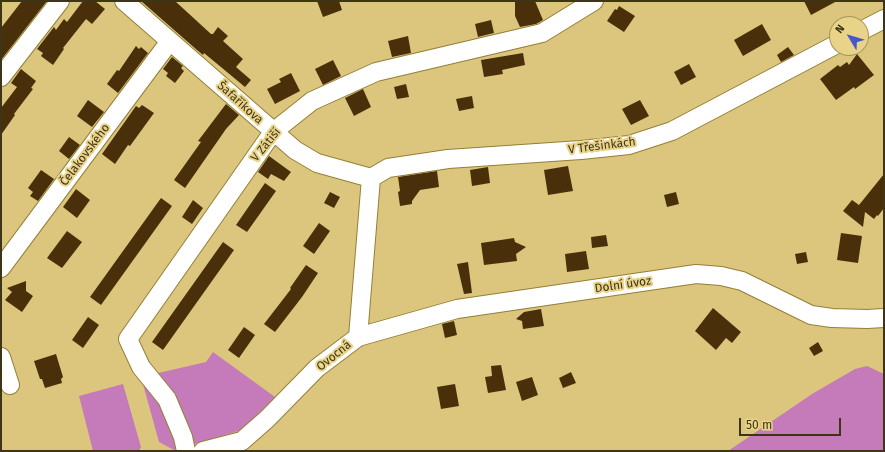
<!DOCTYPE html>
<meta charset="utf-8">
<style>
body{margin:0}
#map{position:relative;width:885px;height:452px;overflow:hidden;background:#dcc67d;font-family:"Fira Sans",sans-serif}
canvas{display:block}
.frame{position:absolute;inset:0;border:2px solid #3e3517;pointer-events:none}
.north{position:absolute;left:829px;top:16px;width:40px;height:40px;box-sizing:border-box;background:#e9d389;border:1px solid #a5945b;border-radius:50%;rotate:308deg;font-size:11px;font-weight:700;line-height:16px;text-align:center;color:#3e3517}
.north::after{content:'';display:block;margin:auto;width:14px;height:18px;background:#4756ca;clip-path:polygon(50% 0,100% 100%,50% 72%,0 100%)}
.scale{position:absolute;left:739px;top:418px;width:102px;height:18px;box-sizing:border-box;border:2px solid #3e3517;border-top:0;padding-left:5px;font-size:12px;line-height:14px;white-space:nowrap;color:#3e3517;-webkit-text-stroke:3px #e9d389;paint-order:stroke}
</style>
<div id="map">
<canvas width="885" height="452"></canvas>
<div class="frame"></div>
<div class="north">N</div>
<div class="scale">50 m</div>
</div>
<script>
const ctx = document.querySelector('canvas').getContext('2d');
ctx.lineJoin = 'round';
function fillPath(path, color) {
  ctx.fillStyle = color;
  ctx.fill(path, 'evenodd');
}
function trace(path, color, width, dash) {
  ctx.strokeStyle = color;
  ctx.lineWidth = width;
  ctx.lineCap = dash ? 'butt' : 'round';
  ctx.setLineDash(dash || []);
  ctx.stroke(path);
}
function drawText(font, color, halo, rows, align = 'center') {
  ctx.font = font + ' "Fira Sans",sans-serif';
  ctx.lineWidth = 4;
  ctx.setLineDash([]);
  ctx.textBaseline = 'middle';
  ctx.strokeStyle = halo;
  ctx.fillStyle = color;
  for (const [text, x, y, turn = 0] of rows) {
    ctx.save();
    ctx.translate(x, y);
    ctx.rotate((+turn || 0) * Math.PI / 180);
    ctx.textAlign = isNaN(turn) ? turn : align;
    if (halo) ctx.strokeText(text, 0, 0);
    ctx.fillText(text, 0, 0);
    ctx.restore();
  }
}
fillPath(new Path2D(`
 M 213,352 L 275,397 L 242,430 L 174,450 L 159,442 L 141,377 L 206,362 Z
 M 867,366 L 884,374 L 884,451 L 728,451 L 812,394 L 855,369 Z
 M 123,384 L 141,447 L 139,451 L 93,451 L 79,396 Z`), '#c57bb9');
fillPath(new Path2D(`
 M 22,1 L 47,1 L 1,60 L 1,28 Z
 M 83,1 L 95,1 L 105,9 L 92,24 L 86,19 L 63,48 L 64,49 L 53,65 L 41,56 L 43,53 L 37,49 L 54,27 L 56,30 L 64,19 L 67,22 Z
 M 141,1 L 175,1 L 211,34 L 213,34 L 218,27 L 228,36 L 223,41 L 243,59 L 236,67 L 251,80 L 245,87 L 204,53 L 203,55 L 197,50 Z
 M 317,1 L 339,1 L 342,10 L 323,17 Z
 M 515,1 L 535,1 L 543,20 L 536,24 L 520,27 L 515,16 Z
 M 804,1 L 837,1 L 811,15 Z
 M 619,6 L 635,16 L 624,32 L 607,21 L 615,9 L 617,10 Z
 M 491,20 L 494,33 L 478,37 L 475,24 Z
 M 762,24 L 771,40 L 743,56 L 734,40 Z
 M 408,36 L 411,53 L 392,57 L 388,41 Z
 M 136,46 L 139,49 L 141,47 L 148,53 L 118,93 L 107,84 L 117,70 L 119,71 Z
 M 788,47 L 794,55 L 781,62 L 777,55 Z
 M 523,53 L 525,65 L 502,70 L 503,74 L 484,77 L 481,60 Z
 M 857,54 L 874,75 L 855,89 L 854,87 L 836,100 L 820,79 L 838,65 L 840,67 L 847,62 L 849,65 Z
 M 172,57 L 183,66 L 181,68 L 184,71 L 175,83 L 166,76 L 168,73 L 163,69 Z
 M 333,60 L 341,76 L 323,85 L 315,69 Z
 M 689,64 L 696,77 L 681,85 L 674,72 Z
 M 21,69 L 36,81 L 31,88 L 33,89 L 14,114 L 15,115 L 1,135 L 1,108 L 17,87 L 11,83 Z
 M 291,73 L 300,91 L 275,104 L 267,89 L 281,82 L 279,79 Z
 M 406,84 L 409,97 L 397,99 L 394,87 Z
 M 363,89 L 371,107 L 354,116 L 345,98 Z
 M 472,96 L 474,108 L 459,111 L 456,99 Z
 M 88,100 L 104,112 L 92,127 L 77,116 Z
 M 640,100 L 649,116 L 631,125 L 622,109 Z
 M 226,104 L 239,115 L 226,129 L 185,188 L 174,180 L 201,142 L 198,141 Z
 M 142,105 L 154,113 L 130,146 L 128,145 L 115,164 L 102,154 L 136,106 L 139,108 Z
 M 69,137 L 80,145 L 69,159 L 59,151 Z
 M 269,156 L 291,172 L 284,181 L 271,174 L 268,179 L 258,172 Z
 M 568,166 L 573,191 L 548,195 L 544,170 Z
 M 488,167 L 490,183 L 472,186 L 470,170 Z
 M 41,170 L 54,179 L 38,201 L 30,196 L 33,192 L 28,188 Z
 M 437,171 L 439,187 L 420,190 L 412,201 L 412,204 L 400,206 L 398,192 L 400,191 L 398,177 Z
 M 884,174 L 884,208 L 878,216 L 877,215 L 874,219 L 865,212 L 863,227 L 843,211 L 852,200 L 859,205 Z
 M 265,183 L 276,191 L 247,232 L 236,225 Z
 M 76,189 L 90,200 L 77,218 L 63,207 Z
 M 330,192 L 340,197 L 334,208 L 324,203 Z
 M 676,192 L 679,204 L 667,207 L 664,195 Z
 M 161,198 L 172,206 L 101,305 L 90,297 Z
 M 193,200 L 203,208 L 192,224 L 182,217 Z
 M 319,223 L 330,231 L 314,254 L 303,246 Z
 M 67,231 L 82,242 L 62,268 L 47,258 Z
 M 841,233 L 862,236 L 858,263 L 837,260 Z
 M 606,235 L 608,246 L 592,248 L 591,237 Z
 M 514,238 L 515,242 L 526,247 L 516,254 L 517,261 L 484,265 L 481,243 Z
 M 223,242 L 234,250 L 163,350 L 152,342 Z
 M 586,251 L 589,269 L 567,272 L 565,254 Z
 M 806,252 L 808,262 L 797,264 L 795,254 Z
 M 468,262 L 472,293 L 464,294 L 457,264 Z
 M 306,265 L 318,273 L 302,297 L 275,332 L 264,324 L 291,289 L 290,288 Z
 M 26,281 L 26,291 L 33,296 L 22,312 L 5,300 L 12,292 L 7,288 Z
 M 713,308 L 741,332 L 732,343 L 726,338 L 716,350 L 695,331 Z
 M 541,309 L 544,326 L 523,329 L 522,321 L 516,319 L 524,312 Z
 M 88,317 L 99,325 L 83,348 L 72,340 Z
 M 454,321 L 457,335 L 445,338 L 442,324 Z
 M 244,327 L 255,335 L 239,358 L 228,350 Z
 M 818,342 L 823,351 L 814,356 L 809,348 Z
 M 56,354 L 63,377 L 61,379 L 62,383 L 45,388 L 42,379 L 40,379 L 34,361 Z
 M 501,365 L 506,390 L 488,393 L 485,377 L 492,376 L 491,366 Z
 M 571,372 L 576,383 L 563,388 L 559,378 Z
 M 532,377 L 538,395 L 522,401 L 516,382 Z
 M 455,384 L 459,406 L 441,409 L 437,387 Z`), '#49300a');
const minor = new Path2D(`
 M 124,1 L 295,150 L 317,163 L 371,178
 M 861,31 L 884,19
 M 1,77 L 60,1
 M 371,178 L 388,168 L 448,159 L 581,150 L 629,145 L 672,131 L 837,44
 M 1,268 L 170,41
 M 358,337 L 457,309 L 696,274 L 721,276 L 742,281 L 811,315 L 832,318 L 867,319 L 884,318
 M 1,357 L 10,385
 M 186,451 L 183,437 L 167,399 L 141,367 L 128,339 L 273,132 L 312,101 L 376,72 L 542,33 L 594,1
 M 203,451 L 242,441 L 267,419 L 317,368 L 358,337 L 371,178`);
trace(minor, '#947f36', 20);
trace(minor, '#fff', 18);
drawText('12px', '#3e3517', '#e9d389', [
 ["Šafaříkova",240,103,42],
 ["V Zátiší",266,145,-51],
 ["V Třešinkách",602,146,-7],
 ["Čelakovského",85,155,-53],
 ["Dolní úvoz",623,285,-8],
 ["Ovocná",334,356,-39]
]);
</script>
